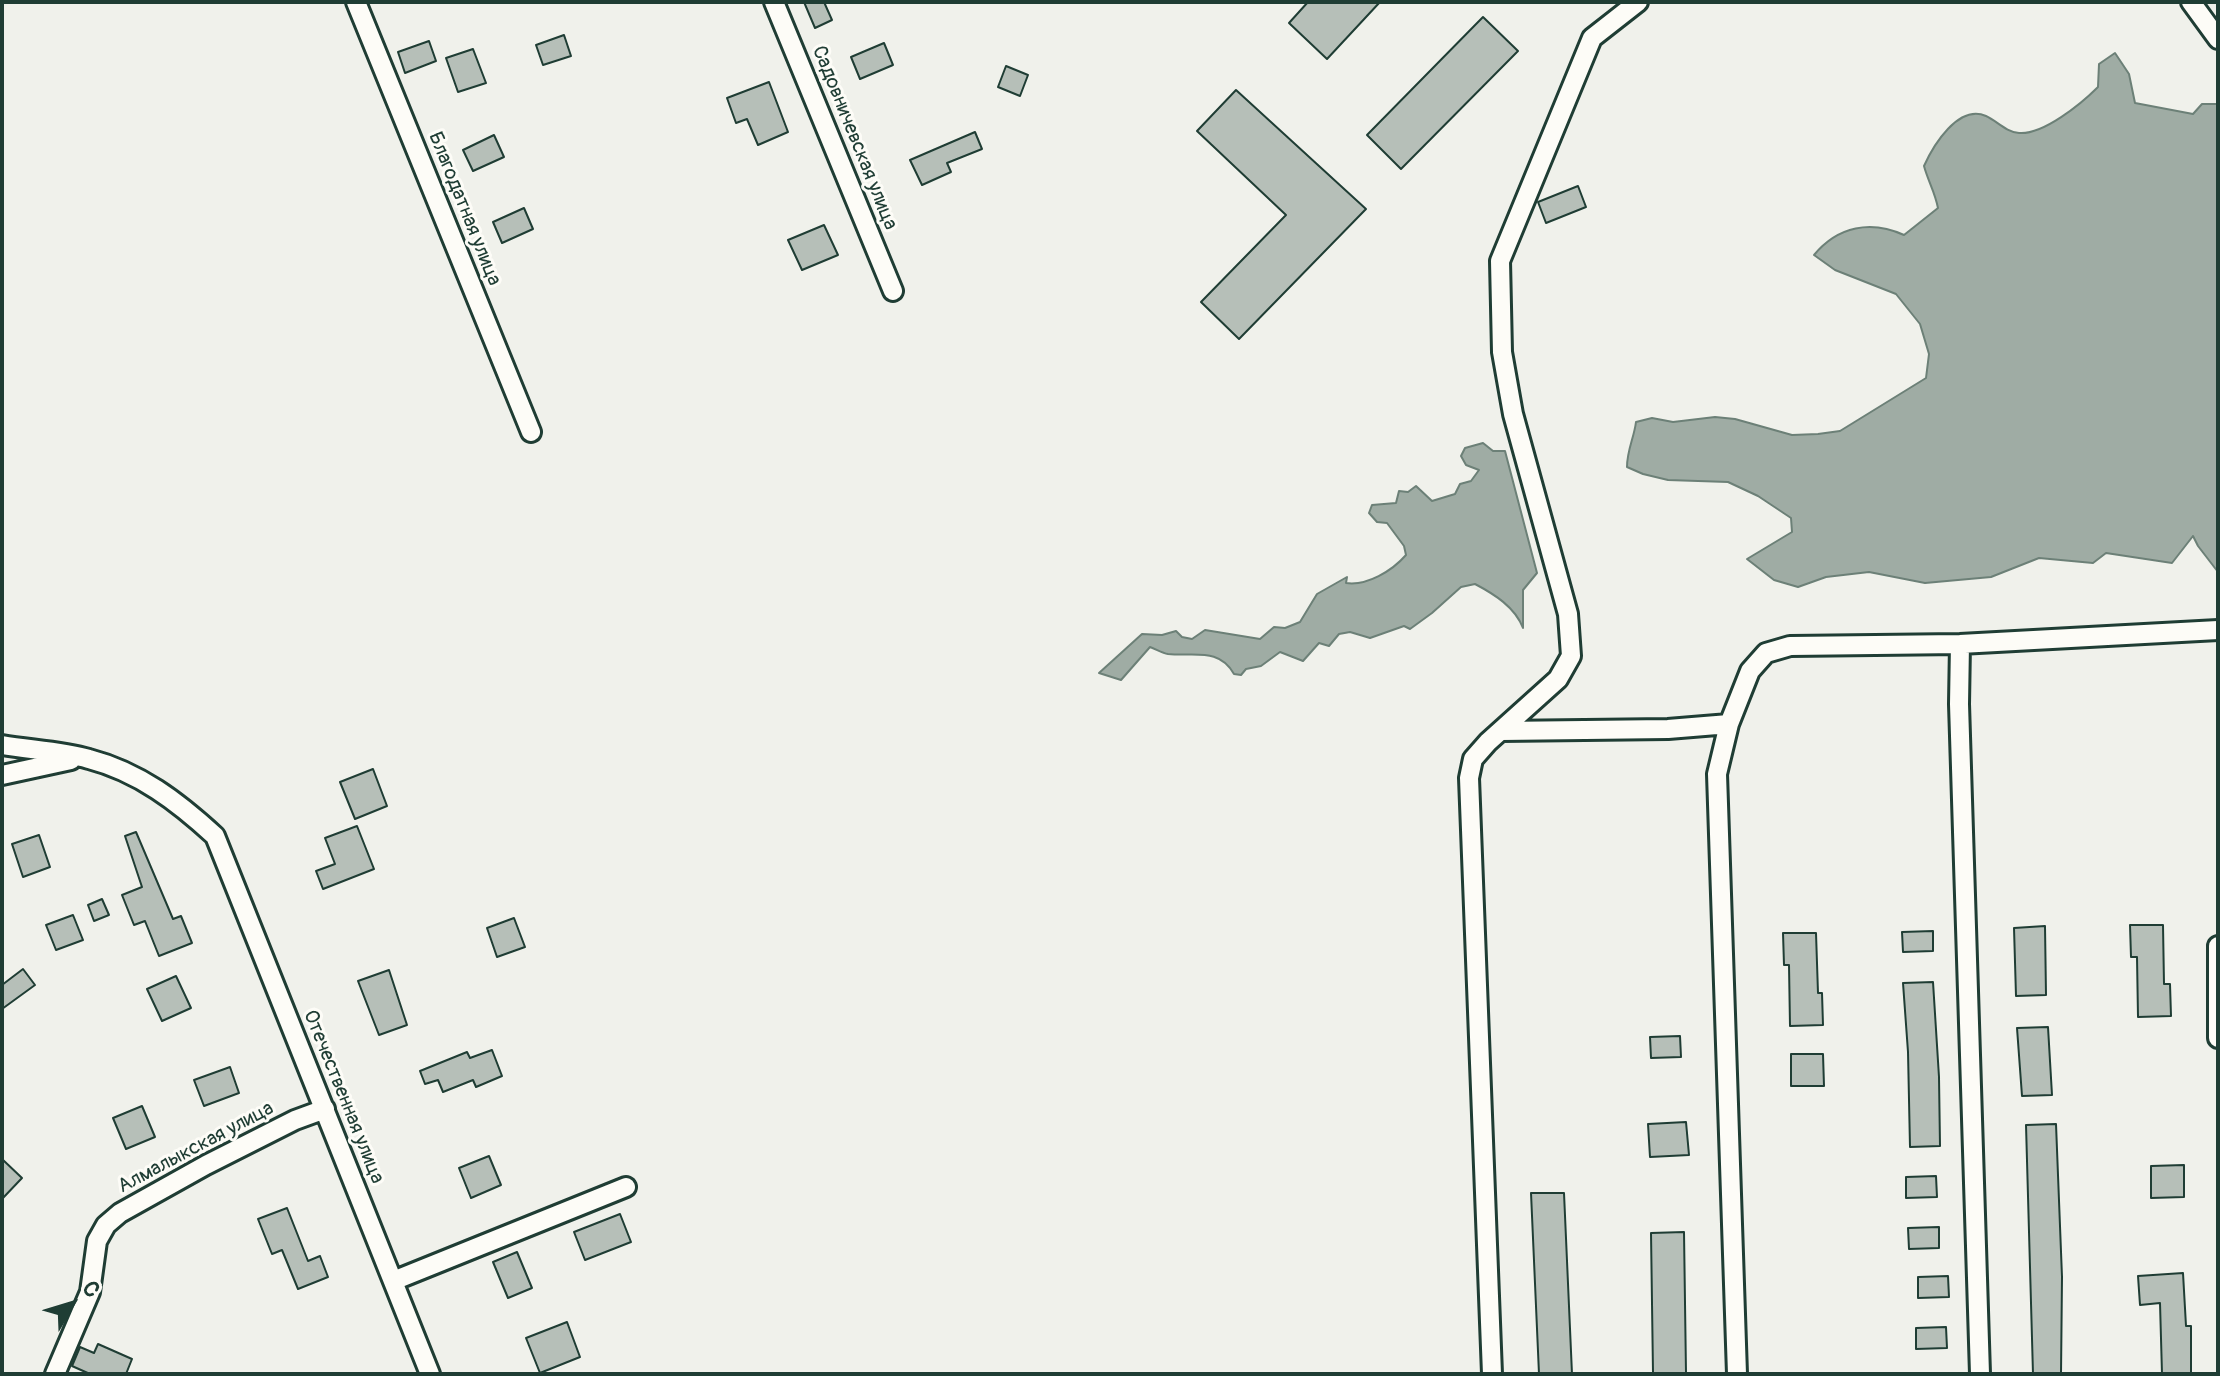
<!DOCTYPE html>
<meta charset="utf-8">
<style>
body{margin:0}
#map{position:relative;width:2220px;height:1376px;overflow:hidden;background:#f0f1eb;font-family:Pangolin,sans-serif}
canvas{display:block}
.frame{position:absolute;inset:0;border:4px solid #1f3d34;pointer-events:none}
.north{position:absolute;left:32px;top:1264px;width:80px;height:80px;-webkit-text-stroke:6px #fdfcf7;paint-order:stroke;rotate:52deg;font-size:22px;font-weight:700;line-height:32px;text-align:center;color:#1f3d34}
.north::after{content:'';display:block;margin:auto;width:28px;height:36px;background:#1f3d34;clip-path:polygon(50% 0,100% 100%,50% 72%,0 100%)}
</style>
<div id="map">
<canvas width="2220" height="1376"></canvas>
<div class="frame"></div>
<div class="north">С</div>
</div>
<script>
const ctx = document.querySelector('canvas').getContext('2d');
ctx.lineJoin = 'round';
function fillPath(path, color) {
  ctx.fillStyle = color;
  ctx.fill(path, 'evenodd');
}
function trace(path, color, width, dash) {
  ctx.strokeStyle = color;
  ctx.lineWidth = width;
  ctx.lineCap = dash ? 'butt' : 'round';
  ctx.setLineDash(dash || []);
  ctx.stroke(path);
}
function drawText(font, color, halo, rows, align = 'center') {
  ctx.font = font + ' Pangolin,sans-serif';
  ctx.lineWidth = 6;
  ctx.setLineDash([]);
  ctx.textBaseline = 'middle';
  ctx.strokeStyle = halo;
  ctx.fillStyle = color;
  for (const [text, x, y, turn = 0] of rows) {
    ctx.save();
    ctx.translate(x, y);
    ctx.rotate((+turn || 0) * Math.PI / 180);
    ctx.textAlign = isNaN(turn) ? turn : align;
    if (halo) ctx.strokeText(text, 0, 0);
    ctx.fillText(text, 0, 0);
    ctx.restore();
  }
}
const water = new Path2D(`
 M 2115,53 L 2129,74 L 2135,103 L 2193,114 L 2202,104 L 2218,104 L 2218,572 L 2198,546 L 2193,536 L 2172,563 L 2106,553 L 2093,563 L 2039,558 L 1991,577 L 1925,583 L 1869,572 L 1826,577 L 1798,587 L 1774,580 L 1747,559 L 1792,532 L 1791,518 L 1758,496 L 1728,482 L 1668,480 L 1643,474 L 1627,467 C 1627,450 1634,438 1636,422 L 1652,418 L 1673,422 L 1715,417 L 1735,419 L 1792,435 L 1818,434 L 1840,431 L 1926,378 L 1929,354 L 1920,324 L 1896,294 L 1835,270 L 1814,255 C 1838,226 1871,220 1904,235 L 1938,208 C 1935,192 1928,181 1924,166 C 1933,146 1958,104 1986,116 C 1997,121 2006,132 2019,133 C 2043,135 2081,104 2098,87 L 2099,64 Z
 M 1483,443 L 1493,451 L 1505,451 L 1537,573 L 1523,590 L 1523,628 C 1515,607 1494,594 1475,584 L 1461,587 L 1432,613 L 1410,629 L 1404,626 L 1370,638 L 1350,632 L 1339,634 L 1329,646 L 1319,643 L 1303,661 L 1280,652 L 1261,666 L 1246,669 L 1241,675 L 1234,674 C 1219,647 1194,657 1168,654 C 1162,653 1156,649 1150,647 L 1121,680 L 1099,673 L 1142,634 L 1162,635 L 1176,631 L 1182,637 L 1192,639 L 1205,630 L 1260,639 L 1274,627 L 1285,628 L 1300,622 L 1317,594 L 1347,577 L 1346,583 C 1367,586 1392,571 1406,555 L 1404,546 L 1387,523 L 1377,522 L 1369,513 L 1372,505 L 1396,503 L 1399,491 L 1408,492 L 1416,486 L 1432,501 L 1455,494 L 1460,484 L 1471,481 L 1479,470 L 1466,465 L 1461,456 L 1465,448 Z`);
fillPath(water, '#9faca4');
trace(water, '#6c8077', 2);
const building = new Path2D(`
 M 804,2 L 824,2 L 832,20 L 815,28 Z
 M 1308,2 L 1380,2 L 1327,59 L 1289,23 Z
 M 1483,17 L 1518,51 L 1401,169 L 1367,135 Z
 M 564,35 L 571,56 L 543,65 L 536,45 Z
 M 429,41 L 436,61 L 405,73 L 398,52 Z
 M 884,43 L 893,65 L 860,79 L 851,57 Z
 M 473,49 L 486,83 L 458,92 L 446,58 Z
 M 1006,66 L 1028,75 L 1020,96 L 998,87 Z
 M 769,82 L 788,132 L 758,145 L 747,119 L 736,123 L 727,98 Z
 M 1236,90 L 1366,209 L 1239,339 L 1201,302 L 1286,215 L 1197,131 Z
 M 975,132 L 982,149 L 947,163 L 951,172 L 922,185 L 910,160 Z
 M 494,135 L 504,157 L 473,171 L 463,150 Z
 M 1578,186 L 1586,207 L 1546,223 L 1538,202 Z
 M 524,208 L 533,229 L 502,243 L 493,222 Z
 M 824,225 L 838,255 L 802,270 L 788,240 Z
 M 373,769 L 387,806 L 355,819 L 340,782 Z
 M 357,826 L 374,869 L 323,889 L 316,871 L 335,864 L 325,838 Z
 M 136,832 L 173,919 L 181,916 L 192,943 L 159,956 L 145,921 L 134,925 L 122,895 L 142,887 L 125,836 Z
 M 39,835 L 50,867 L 23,877 L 12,844 Z
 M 102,899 L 109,915 L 94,921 L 88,905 Z
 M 73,915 L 83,940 L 56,950 L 46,925 Z
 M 514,918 L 525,947 L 497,957 L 487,928 Z
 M 2130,925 L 2163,925 L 2164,984 L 2170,984 L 2171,1016 L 2138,1017 L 2137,957 L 2131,957 Z
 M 2045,926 L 2046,995 L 2016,996 L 2014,928 Z
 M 1933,931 L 1933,951 L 1903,952 L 1902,932 Z
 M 1783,933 L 1816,933 L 1818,993 L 1822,993 L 1823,1025 L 1790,1026 L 1789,965 L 1784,965 Z
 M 23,969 L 35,985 L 2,1009 L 2,985 Z
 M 389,970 L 407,1025 L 379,1035 L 358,981 Z
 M 176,976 L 191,1008 L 162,1021 L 147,989 Z
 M 1933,982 L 1939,1077 L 1940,1146 L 1910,1147 L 1908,1052 L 1903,983 Z
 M 2048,1027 L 2052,1095 L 2022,1096 L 2017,1028 Z
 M 1680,1036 L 1681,1057 L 1651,1058 L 1650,1037 Z
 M 492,1050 L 502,1076 L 476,1087 L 473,1080 L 443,1092 L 438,1080 L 425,1084 L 420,1071 L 467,1052 L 470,1058 Z
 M 1791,1054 L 1823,1054 L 1824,1086 L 1791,1086 Z
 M 230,1067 L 239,1093 L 204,1106 L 194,1080 Z
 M 142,1106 L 155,1137 L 126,1149 L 113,1118 Z
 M 1686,1122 L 1689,1155 L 1650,1157 L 1648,1124 Z
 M 2056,1124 L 2062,1277 L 2061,1374 L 2033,1374 L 2026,1125 Z
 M 489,1156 L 501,1185 L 471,1198 L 459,1168 Z
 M 2,1159 L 22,1178 L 2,1199 Z
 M 2184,1165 L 2184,1197 L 2151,1198 L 2151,1166 Z
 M 1936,1176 L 1937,1197 L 1906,1198 L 1906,1177 Z
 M 1531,1193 L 1564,1193 L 1572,1374 L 1539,1374 Z
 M 287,1208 L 308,1261 L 320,1256 L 328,1277 L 298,1289 L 282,1250 L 272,1254 L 258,1219 Z
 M 620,1214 L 631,1242 L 585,1260 L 574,1232 Z
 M 1939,1227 L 1939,1248 L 1909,1249 L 1908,1228 Z
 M 1684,1232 L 1686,1373 L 1653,1373 L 1651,1233 Z
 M 517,1252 L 532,1288 L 508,1298 L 493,1262 Z
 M 2183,1273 L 2186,1326 L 2191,1326 L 2191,1374 L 2162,1374 L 2160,1303 L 2140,1305 L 2138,1276 Z
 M 1948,1276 L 1949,1297 L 1918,1298 L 1918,1277 Z
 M 567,1322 L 580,1357 L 540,1373 L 526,1338 Z
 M 1946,1327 L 1947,1348 L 1916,1349 L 1916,1328 Z
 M 98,1344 L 132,1359 L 126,1374 L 90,1374 L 72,1366 L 80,1347 L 94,1353 Z`);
fillPath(building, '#b6bfb8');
trace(building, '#1f3d34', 2);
const street = new Path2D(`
 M 356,2 L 531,432
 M 774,2 L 893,291
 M 2191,2 L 2218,39
 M 1960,644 L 1959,704 L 1980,1374
 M 1729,724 L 1717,774 L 1737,1374
 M 1501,731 L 1668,729 L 1729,724 L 1750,671 L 1766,653 L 1790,646 L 1960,644 L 2218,630
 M 2,745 C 31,750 61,751 89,759 C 139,772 178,802 215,836 L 430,1374
 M 2,775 L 71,760
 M 2218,946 L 2218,1038
 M 393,1281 L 626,1187
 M 55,1374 L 90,1292 L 97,1241 L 106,1225 L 120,1213 L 206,1165 L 295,1120 L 325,1109
 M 1492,1374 L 1469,778 L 1473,759 L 1488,742 L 1558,679 L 1571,656 L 1568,614 L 1513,414 L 1502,352 L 1500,261 L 1592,38 L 1638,2`);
trace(street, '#1f3d34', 24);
trace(street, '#fdfcf7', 18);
drawText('20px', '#1f3d34', '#fdfcf7', [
 ["Садовничевская улица",854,138,68],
 ["Благодатная улица",464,209,68],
 ["Отечественная улица",343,1097,68],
 ["Алмалыкская улица",196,1148,-28]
]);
</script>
